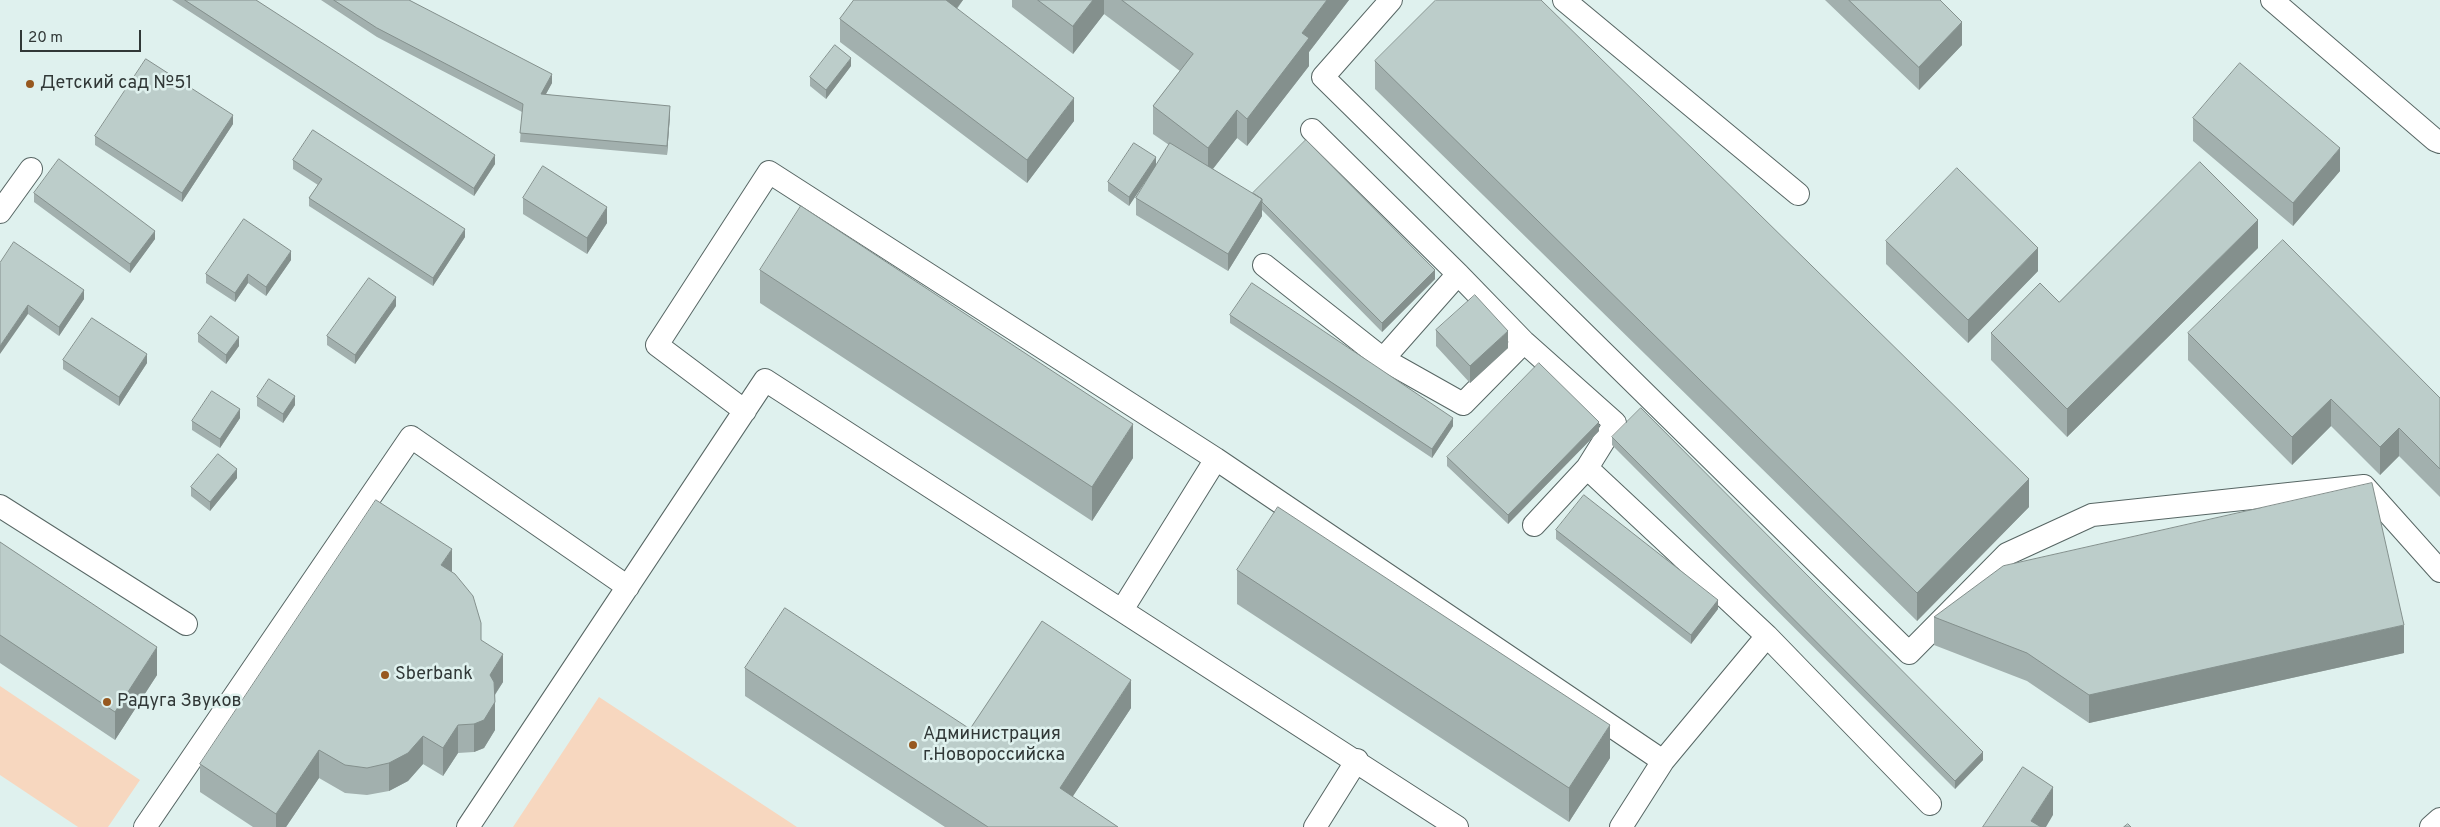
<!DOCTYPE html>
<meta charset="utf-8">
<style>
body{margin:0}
#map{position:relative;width:2440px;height:827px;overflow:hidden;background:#dff1ee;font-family:Overpass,sans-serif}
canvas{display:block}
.scale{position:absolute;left:20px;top:30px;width:121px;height:22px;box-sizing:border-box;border:2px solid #313837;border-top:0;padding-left:6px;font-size:15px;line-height:18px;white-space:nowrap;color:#313837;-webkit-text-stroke:4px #dff1ee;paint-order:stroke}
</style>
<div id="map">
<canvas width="2440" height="827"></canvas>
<div class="scale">20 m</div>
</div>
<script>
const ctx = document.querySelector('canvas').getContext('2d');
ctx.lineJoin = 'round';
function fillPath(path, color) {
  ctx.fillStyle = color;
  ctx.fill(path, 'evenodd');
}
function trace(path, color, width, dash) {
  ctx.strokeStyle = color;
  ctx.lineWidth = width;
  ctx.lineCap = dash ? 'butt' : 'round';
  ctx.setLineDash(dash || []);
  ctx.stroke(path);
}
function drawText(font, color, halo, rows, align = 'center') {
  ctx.font = font + ' Overpass,sans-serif';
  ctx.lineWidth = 5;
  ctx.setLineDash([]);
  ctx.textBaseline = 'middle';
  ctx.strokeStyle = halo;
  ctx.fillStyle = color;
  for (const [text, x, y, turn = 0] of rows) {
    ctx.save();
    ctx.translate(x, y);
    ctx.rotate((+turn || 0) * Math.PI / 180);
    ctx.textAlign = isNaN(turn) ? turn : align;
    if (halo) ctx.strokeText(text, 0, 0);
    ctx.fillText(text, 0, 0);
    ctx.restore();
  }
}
fillPath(new Path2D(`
 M 0,686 L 140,780 L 108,827 L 78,827 L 0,775 Z
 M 599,697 L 797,827 L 513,827 Z`), '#f7d7bf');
const service = new Path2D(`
 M 1391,0 L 1323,77 L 1909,653 L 2007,554 L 2092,515 L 2364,486 L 2440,571
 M 1564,0 L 1798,194
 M 2272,0 L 2435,140 L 2440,142
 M 1312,130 L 1458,274 L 1524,342 L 1615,423 L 1587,468 L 1534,525
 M 0,212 L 31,169
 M 1264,265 L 1383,359 L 1463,404 L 1524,342
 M 1383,359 L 1458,274
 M 745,411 L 657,345 L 769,172 L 1216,459 L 1663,761
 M 1587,468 L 1767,636 L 1930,804
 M 0,506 L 186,624
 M 1122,610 L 1216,459
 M 145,827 L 411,437 L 628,587
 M 468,827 L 765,380 L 1457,827
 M 1315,827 L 1357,760
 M 1621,827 L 1663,761 L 1767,636
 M 2431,827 L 2440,819`);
trace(service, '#576664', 24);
trace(service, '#fff', 22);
fillPath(new Path2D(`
 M 172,0 L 256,0 L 495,164 L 474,196 Z
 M 321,0 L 409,0 L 552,83 L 546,94 L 670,115 L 667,155 L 520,142 L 522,112 L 377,37 Z
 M 854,0 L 963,0 L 957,9 L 1074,121 L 1027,183 L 840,42 L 840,19 Z
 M 1012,0 L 1349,0 L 1309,52 L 1309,66 L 1247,146 L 1237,138 L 1213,169 L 1253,194 L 1253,193 L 1435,279 L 1382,332 L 1262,210 L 1262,216 L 1228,271 L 1136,215 L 1136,198 L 1169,145 L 1153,134 L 1153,106 L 1180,71 L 1104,14 L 1073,54 L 1012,7 Z
 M 1825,0 L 1940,0 L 1962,45 L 1919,90 Z
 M 1375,61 L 2029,507 L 1917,621 L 1375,89 Z
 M 851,66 L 826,99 L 810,86 L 810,77 Z
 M 2193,118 L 2340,171 L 2293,226 L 2193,141 Z
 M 233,124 L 182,202 L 95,145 L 95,136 Z
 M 1156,157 L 1129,206 L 1108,191 L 1108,182 Z
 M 293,160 L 465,237 L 433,286 L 309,206 L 309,198 L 318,185 L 293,169 Z
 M 34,193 L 155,239 L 130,273 L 34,202 Z
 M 523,198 L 607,223 L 587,254 L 523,214 Z
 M 1886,241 L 2038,271 L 1968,343 L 1886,264 Z
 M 2258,248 L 2067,437 L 1991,360 L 1991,333 L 2059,302 Z
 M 291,260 L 266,296 L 248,283 L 235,302 L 206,283 L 206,274 Z
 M 0,263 L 84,299 L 59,336 L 28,314 Z
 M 760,270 L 1133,458 L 1092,521 L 760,303 Z
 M 396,306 L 355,364 L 327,345 L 327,336 Z
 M 1230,315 L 1453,426 L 1432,458 L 1230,323 Z
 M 1436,330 L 1508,348 L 1470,383 L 1436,346 Z
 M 2188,333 L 2440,398 L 2440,497 L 2399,456 L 2380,475 L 2331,426 L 2292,465 L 2188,360 Z
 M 198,334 L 239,346 L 226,364 L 198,342 Z
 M 63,360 L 147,363 L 119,406 L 63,369 Z
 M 257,397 L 295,405 L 283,423 L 257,406 Z
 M 240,418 L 220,448 L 192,430 L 192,421 Z
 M 1599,431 L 1508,524 L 1447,466 L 1447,457 Z
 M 1612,437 L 1983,760 L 1955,789 L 1612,445 Z
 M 237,478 L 210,511 L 191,496 L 191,487 Z
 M 1556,530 L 1718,609 L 1691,644 L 1556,539 Z
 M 0,542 L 157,675 L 115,740 L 0,663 Z
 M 1237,570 L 1610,758 L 1569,822 L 1237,604 Z
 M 452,572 L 481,640 L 503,682 L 495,695 L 495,730 L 484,748 L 474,752 L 458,753 L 443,776 L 423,764 L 408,781 L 389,791 L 367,795 L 345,793 L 319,778 L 286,827 L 253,827 L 200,792 L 200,764 Z
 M 1934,617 L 2404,653 L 2089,723 L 2027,681 L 1934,645 Z
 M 745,668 L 970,729 L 1131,708 L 1072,797 L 1118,827 L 945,827 L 745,696 Z`), '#a2b0ae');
fillPath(new Path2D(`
 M 945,0 L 963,0 L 945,23 Z
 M 1093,0 L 1104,0 L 1104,14 L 1073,54 L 1073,26 Z
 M 1327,0 L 1349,0 L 1309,52 L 1309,66 L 1247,146 L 1247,119 L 1302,33 Z
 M 1962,22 L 1962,45 L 1919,90 L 1919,67 Z
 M 851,58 L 851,66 L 826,99 L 826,90 Z
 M 552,74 L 552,83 L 541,103 L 541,94 Z
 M 1074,98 L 1074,121 L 1027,183 L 1027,160 Z
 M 670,106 L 670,115 L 667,155 L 667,146 Z
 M 1237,110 L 1237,138 L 1208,175 L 1208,148 Z
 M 233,115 L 233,124 L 182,202 L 182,193 Z
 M 2340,148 L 2340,171 L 2293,226 L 2293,203 Z
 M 495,155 L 495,164 L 474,196 L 474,188 Z
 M 1156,157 L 1156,166 L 1129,206 L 1129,197 Z
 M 1262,199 L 1262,216 L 1228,271 L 1228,254 Z
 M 607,207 L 607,223 L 587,254 L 587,238 Z
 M 2258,220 L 2258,248 L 2067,437 L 2067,409 Z
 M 465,229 L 465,237 L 433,286 L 433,278 Z
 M 155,231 L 155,239 L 130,273 L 130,264 Z
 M 2038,248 L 2038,271 L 1968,343 L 1968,320 Z
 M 291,251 L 291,260 L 266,296 L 266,287 Z
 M 1435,270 L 1435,279 L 1382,332 L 1382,323 Z
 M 248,274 L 248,283 L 235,302 L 235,293 Z
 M 84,290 L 84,299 L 59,336 L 59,327 Z
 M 396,297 L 396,306 L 355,364 L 355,355 Z
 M 28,305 L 28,314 L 0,354 L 0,346 Z
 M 1508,331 L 1508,348 L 1470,383 L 1470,366 Z
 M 239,337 L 239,346 L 226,364 L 226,355 Z
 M 147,354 L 147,363 L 119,406 L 119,397 Z
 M 295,396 L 295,405 L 283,423 L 283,414 Z
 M 2331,399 L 2331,426 L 2292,465 L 2292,437 Z
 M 240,409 L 240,418 L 220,448 L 220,439 Z
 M 1453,418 L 1453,426 L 1432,458 L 1432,449 Z
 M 1599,422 L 1599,431 L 1508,524 L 1508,515 Z
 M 1133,424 L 1133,458 L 1092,521 L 1092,487 Z
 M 2399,428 L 2399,456 L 2380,475 L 2380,447 Z
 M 237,469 L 237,478 L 210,511 L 210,502 Z
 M 2029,479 L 2029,507 L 1917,621 L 1917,593 Z
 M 452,549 L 452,577 L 441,565 Z
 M 1718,600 L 1718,609 L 1691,644 L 1691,635 Z
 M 2404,625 L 2404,653 L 2089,723 L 2089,695 Z
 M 157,647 L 157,675 L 115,740 L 115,712 Z
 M 503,654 L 503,682 L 490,702 L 490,675 Z
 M 1131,680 L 1131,708 L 1060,816 L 1060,788 Z
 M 495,702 L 495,730 L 484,748 L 474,752 L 474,724 Z
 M 458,725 L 458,753 L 443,776 L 443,748 Z
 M 1610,725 L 1610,758 L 1569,822 L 1569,788 Z
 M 423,736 L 423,764 L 408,781 L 389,791 L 389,763 Z
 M 319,750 L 319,778 L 286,827 L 276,827 L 276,814 Z
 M 1983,752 L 1983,760 L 1955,789 L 1955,781 Z
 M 2053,787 L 2053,815 L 2046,827 L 2031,827 L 2031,821 Z`), '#84908d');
const building = new Path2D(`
 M 185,0 L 256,0 L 495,155 L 474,188 Z
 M 334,0 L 409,0 L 552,74 L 541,94 L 670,106 L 667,146 L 520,133 L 523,104 L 377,28 Z
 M 854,0 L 946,0 L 1074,98 L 1027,160 L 840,19 Z
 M 1038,0 L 1093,0 L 1073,26 Z
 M 1122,0 L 1327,0 L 1302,33 L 1309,38 L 1247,119 L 1237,110 L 1208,148 L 1153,106 L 1193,54 Z
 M 1436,0 L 1541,0 L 2029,479 L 1917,593 L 1375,61 Z
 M 1849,0 L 1940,0 L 1962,22 L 1919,67 Z
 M 835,45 L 851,58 L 826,90 L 810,77 Z
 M 146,59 L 233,115 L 182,193 L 95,136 Z
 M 2240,63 L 2340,148 L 2293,203 L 2193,118 Z
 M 313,130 L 465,229 L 433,278 L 309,198 L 322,179 L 293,160 Z
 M 1306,140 L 1435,270 L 1382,323 L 1262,202 L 1262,199 L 1253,193 Z
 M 1134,143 L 1156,157 L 1129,197 L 1108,182 Z
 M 1170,143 L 1262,199 L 1228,254 L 1136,198 Z
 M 59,159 L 155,231 L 130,264 L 34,193 Z
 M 2200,162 L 2258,220 L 2067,409 L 1991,333 L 2040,283 L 2059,302 Z
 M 543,166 L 607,207 L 587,238 L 523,198 Z
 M 1957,168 L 2038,248 L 1968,320 L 1886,241 Z
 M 801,206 L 1133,424 L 1092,487 L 760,270 Z
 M 244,219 L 291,251 L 266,287 L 248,274 L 235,293 L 206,274 Z
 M 2283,240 L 2440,398 L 2440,469 L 2399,428 L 2380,447 L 2331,399 L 2292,437 L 2188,333 Z
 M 14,242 L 84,290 L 59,327 L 28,305 L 0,346 L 0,263 Z
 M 369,278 L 396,297 L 355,355 L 327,336 Z
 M 1252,283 L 1453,418 L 1432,449 L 1230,315 Z
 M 1475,295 L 1508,331 L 1470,366 L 1436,330 Z
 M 211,316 L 239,337 L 226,355 L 198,334 Z
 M 92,318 L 147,354 L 119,397 L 63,360 Z
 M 1539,363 L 1599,422 L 1508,515 L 1447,457 Z
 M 269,379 L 295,396 L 283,414 L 257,397 Z
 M 212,391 L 240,409 L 220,439 L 192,421 Z
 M 1641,408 L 1983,752 L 1955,781 L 1612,437 Z
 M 218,454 L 237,469 L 210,502 L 191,487 Z
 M 2372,483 L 2404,625 L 2089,695 L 2027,653 L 1934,617 L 2003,566 Z
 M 1584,495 L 1718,600 L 1691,635 L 1556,530 Z
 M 376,500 L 452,549 L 441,565 L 455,574 L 473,596 L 481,623 L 481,640 L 503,654 L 490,675 L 494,682 L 495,702 L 484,720 L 474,724 L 458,725 L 443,748 L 423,736 L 408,753 L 389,763 L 367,768 L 345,765 L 319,750 L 276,814 L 200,764 Z
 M 1278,507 L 1610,725 L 1569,788 L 1237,570 Z
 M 0,542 L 157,647 L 115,712 L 0,635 Z
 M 785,608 L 970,729 L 1042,621 L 1131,680 L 1060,788 L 1118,827 L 988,827 L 745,668 Z
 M 2023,767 L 2053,787 L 2031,821 L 2041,827 L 1983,827 Z
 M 2128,824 L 2131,827 L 2124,827 Z`);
fillPath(building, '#bccdca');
trace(building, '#84908d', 1);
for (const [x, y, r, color] of [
 [30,84,5,"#97581f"],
 [385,675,5,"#97581f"],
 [107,702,5,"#97581f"],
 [913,745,5,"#97581f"]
]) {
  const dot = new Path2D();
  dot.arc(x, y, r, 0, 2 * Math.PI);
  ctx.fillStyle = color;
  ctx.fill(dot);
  trace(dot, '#dff1ee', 2);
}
drawText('18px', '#313837', '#dff1ee', [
 ["Детский сад №51",40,84],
 ["Sberbank",395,675],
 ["Радуга Звуков",117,702],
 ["Администрация",923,735],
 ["г.Новороссийска",923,756]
], 'left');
</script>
